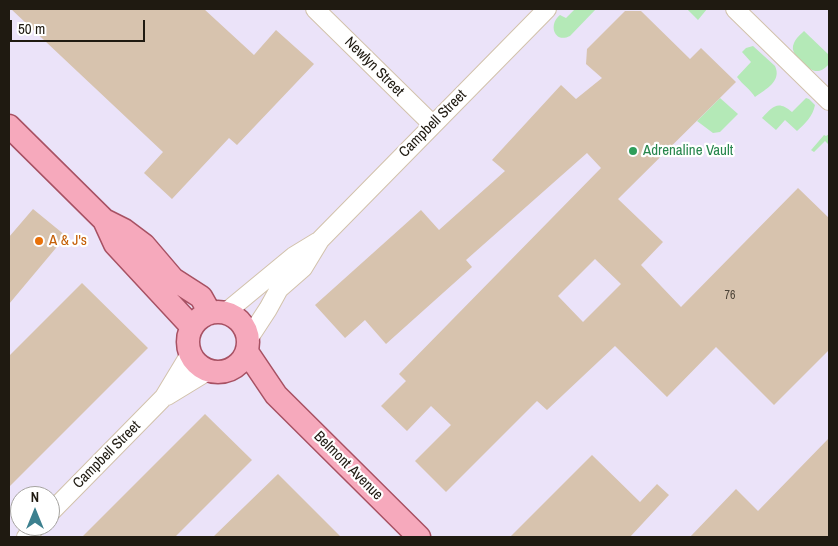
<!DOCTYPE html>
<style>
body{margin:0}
#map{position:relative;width:838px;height:546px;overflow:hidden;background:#fdf0dd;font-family:"Archivo Narrow",sans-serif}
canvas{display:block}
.frame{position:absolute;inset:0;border:10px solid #1f1a11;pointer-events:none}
.north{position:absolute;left:10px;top:486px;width:50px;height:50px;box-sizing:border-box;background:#fff;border:1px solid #a5a3a0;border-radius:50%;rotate:0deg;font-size:14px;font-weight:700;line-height:20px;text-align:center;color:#1f1a11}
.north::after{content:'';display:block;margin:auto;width:18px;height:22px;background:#3c808f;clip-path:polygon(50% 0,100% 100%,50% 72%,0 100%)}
.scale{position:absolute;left:10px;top:20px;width:135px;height:22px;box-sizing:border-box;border:2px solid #1f1a11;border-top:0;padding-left:6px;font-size:15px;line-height:18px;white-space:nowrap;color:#1f1a11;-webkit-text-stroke:4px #fff;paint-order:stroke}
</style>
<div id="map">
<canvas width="838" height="546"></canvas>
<div class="frame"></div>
<div class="north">N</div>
<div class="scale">50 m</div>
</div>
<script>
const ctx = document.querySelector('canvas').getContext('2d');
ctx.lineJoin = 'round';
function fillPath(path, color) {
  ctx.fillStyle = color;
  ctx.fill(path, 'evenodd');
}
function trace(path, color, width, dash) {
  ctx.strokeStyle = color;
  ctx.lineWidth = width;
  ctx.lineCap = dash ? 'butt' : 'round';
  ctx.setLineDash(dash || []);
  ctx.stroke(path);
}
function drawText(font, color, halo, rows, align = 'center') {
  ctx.font = font + ' "Archivo Narrow",sans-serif';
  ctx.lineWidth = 4.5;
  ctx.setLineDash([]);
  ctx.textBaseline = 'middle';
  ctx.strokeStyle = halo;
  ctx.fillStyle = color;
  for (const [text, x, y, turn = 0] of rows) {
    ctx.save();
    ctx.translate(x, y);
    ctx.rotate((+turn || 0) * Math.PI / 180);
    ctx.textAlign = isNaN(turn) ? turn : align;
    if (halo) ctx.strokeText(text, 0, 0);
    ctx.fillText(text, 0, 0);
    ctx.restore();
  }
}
fillPath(new Path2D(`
 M 9,9 L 829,9 L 829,537 L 9,537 ZM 20,496 L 50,496 L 50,526 L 20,526 Z`), '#ebe3f9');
fillPath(new Path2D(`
 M 575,9 L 596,9 L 570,36 C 554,44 548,24 560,15 L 566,18 Z
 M 687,9 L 707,9 L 698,20 Z
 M 804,31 L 829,55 L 829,64 C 819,75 812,72 803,63 C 797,57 790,51 794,43 C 796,38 801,34 804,31 Z
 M 753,46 L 775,66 C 782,81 766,89 755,97 C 750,89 743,85 737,77 L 751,62 L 742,52 L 746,48 Z
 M 720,98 L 738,114 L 720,132 L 713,133 L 697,121 Z
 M 806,98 L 809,99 L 815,105 C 813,116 805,124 797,131 L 785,120 L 776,130 L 762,118 C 773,106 778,100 792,112 Z
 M 829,134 L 829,145 L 825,141 L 814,152 L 811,150 L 812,149 L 824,135 L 826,136 Z`), '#b4e9b7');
fillPath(new Path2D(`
 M 11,9 L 204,9 L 254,55 L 276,30 L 314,64 L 237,145 L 229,138 L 172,199 L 144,173 L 163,152 Z
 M 625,11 L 641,11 L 690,59 L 701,48 L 736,82 L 618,199 L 663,242 L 641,265 L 681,307 L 798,188 L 829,218 L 829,350 L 774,405 L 716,347 L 667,397 L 615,346 L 547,410 L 537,401 L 446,492 L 415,461 L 451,425 L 431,406 L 407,431 L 381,406 L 406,381 L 399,374 L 601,168 L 587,153 L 466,260 L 472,267 L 386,344 L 365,320 L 345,338 L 315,305 L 421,210 L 439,230 L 505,171 L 492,160 L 561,85 L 576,99 L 602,78 L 586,64 L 587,49 ZM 595,259 L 621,284 L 583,322 L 558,296 Z
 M 33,209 L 66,236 L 9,304 L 9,237 Z
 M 82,283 L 148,348 L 9,487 L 9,356 Z
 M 205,414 L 252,460 L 175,537 L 82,537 Z
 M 829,438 L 829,537 L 690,537 L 736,489 L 758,511 Z
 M 592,455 L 640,502 L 657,484 L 669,495 L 630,537 L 510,537 Z
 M 278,474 L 341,537 L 213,537 Z`), '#d7c3ae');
const minor = new Path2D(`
 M 315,9 L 433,125
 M 735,9 L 829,101
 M 225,313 L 294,256 L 317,242
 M 249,338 L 268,309 L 279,289 L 303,268 L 320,240 L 547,9
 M 167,396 L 208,371
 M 50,513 L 164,397 L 190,354
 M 26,537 L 37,526`);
const major = new Path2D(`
 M 9,126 L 104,220 L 124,230 L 144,245 L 173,279 L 201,297 L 210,313
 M 104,220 L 115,244 L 192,327
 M188 342a30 30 0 1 1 60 0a30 30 0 1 1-60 0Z
 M 247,352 L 276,395 L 419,537`);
trace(minor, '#d2c2ab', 20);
trace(major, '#a75163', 25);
trace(minor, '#fff', 18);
trace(major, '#f6a9bc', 22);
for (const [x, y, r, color] of [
 [633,151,5,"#2e9e5b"],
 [39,241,5,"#e8710a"]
]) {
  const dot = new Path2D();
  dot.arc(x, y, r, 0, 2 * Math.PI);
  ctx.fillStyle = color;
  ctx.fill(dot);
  trace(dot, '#fff', 2);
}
drawText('12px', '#4d4438', null, [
 ["76",730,296]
]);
drawText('15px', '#1f1a11', '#fff', [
 ["Newlyn Street",374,67,45],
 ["Campbell Street",433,124,-45],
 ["Campbell Street",107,455,-45],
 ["Belmont Avenue",348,466,45]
]);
drawText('15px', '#27864d', '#fff', [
 ["Adrenaline Vault",643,151]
], 'left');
drawText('15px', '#c56008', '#fff', [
 ["A & J's",49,241]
], 'left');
</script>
